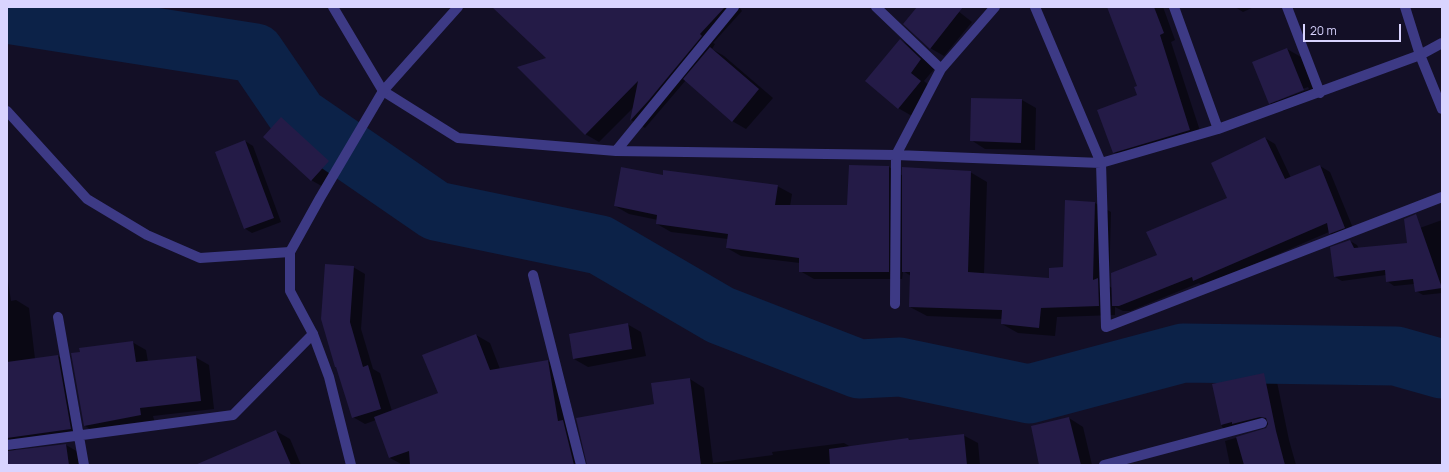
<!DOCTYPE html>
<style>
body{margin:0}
#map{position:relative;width:1449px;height:472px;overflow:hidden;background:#130f26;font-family:Manrope,sans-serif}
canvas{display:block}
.frame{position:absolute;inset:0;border:8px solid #d9d4ff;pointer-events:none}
.scale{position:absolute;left:1303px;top:24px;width:98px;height:18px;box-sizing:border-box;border:2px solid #d9d4ff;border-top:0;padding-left:5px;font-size:12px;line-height:14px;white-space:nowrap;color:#d9d4ff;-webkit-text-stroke:3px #130f26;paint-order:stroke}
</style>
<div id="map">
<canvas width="1449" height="472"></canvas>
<div class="frame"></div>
<div class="scale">20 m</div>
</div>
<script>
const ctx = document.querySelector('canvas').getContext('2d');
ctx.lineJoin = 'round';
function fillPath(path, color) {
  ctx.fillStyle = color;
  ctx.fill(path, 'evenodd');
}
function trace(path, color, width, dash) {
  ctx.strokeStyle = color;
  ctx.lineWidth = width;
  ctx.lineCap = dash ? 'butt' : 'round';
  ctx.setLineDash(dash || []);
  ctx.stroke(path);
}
fillPath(new Path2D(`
 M 509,7 L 739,7 L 742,11 L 713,43 L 715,44 L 712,49 L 724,56 L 773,98 L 746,129 L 732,121 L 686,80 L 645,128 L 631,120 L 634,107 L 599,142 L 585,134 L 548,58 Z
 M 918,7 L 953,7 L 972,22 L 944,56 L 930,48 Z
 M 1108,7 L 1163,7 L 1175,40 L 1171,42 L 1202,137 L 1126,159 L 1114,152 L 1138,96 L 1138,87 Z
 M 1235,7 L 1254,7 L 1243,12 Z
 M 900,40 L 914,48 L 935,68 L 924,81 L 934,90 L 912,116 L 898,108 Z
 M 1287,49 L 1301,57 L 1317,98 L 1283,111 L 1269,103 ZM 1308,87 L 1309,89 L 1277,101 L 1277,99 Z
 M 1022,100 L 1036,108 L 1035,150 L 985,149 L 971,140 Z
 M 282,119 L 296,127 L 343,170 L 325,188 L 311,180 Z
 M 1265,138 L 1275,144 L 1291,178 L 1320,166 L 1330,172 L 1355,233 L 1339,239 L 1329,233 L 1329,232 L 1204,286 L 1199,283 L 1130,311 L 1123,311 L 1115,307 L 1115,315 L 1057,317 L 1055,336 L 1018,333 L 1002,324 L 1002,319 L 927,316 L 910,307 L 911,276 L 903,271 L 902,279 L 814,279 L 800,271 L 800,263 L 741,256 L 727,248 L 728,239 L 671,232 L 657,224 L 658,220 L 629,214 L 615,206 L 663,176 L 777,186 L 792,194 L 790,206 L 848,206 L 850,166 L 889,167 L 903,176 L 970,172 L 987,182 L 984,274 L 1050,279 L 1064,268 L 1095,203 L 1111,212 L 1109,286 L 1112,288 L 1158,255 L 1229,199 L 1212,164 Z
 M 245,141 L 253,146 L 281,222 L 252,233 L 244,228 Z
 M 1442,220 L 1442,293 L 1423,295 L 1416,291 L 1414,284 L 1394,286 L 1387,281 L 1386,275 L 1342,281 L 1335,277 L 1350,241 L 1357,245 L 1359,249 L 1410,244 L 1406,233 Z
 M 353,267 L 365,274 L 361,329 L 373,369 L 380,373 L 392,411 L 439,393 L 476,335 L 490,343 L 500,369 L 548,361 L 562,369 L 586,465 L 425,465 L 423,459 L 407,465 L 403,465 L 390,458 L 376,420 L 365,424 L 353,417 L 338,368 Z
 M 7,275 L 11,301 L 16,300 L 29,308 L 35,359 L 58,356 L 71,364 L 84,436 L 20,446 L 12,452 L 66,445 L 80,453 L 81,465 L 7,465 Z
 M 627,324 L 641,332 L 646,356 L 588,367 L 574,359 Z
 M 132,342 L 146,350 L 148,362 L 195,357 L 209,365 L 214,409 L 153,416 L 155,423 L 99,434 L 85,426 Z
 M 1264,374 L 1277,382 L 1289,440 L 1296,465 L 1230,465 L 1225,441 L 1264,430 L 1269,425 L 1235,434 L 1222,427 L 1213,385 Z
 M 690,379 L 704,388 L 713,463 L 773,455 L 772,452 L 844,443 L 851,447 L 908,439 L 911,441 L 963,435 L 978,443 L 980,465 L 588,465 L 655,405 Z
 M 1069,418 L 1083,427 L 1092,465 L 1040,465 Z
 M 276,431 L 290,439 L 301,465 L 246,465 Z`), '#0007');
trace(new Path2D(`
 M 7,14 L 255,53 L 298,116 L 436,211 L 600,245 L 720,315 L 859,369 L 900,367 L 1029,394 L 1183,353 L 1396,356 L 1442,369`), '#0c2248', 59);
fillPath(new Path2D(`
 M 492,7 L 725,7 L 700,34 L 702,36 L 649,100 L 630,121 L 638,81 L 585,135 L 517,67 L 546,58 Z
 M 917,7 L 963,7 L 930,49 L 903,24 Z
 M 1107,7 L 1154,7 L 1164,33 L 1160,35 L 1190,130 L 1113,153 L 1097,110 L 1137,95 L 1134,87 L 1137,86 Z
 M 900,39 L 921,59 L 911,73 L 921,81 L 898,109 L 865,81 Z
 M 710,47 L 759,89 L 732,122 L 683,79 Z
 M 1287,48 L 1304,90 L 1269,104 L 1252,62 Z
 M 971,98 L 1022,99 L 1021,143 L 970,141 Z
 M 281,117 L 329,161 L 311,181 L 263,137 Z
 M 1265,137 L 1285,179 L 1320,165 L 1345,228 L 1329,234 L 1327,223 L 1193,281 L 1192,277 L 1119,306 L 1112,306 L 1111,273 L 1157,255 L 1146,232 L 1227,198 L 1211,163 Z
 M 245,140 L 274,218 L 244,229 L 215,152 Z
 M 849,165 L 889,166 L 889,272 L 799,272 L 799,258 L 726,248 L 728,234 L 656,224 L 657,215 L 614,206 L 621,167 L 663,175 L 663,170 L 778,185 L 775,205 L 847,205 Z
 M 902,167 L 971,171 L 968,272 L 1049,278 L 1049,268 L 1063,267 L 1065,200 L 1095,202 L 1093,280 L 1098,278 L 1099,306 L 1041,308 L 1039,328 L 1001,324 L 1002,310 L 909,307 L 910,272 L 902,272 Z
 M 1416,214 L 1442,288 L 1415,292 L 1413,279 L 1386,282 L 1385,270 L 1334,277 L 1330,247 L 1350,240 L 1354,248 L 1407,243 L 1404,219 Z
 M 325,264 L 354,266 L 350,322 L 363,367 L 368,365 L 381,409 L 352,418 L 336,367 L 335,367 L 321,319 Z
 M 628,323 L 632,349 L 573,359 L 569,334 Z
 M 476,334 L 490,370 L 548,360 L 558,421 L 563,420 L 574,465 L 410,465 L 409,451 L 389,458 L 374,417 L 438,393 L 422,355 Z
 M 133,341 L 136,362 L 196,356 L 201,401 L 140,408 L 141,415 L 84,426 L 71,353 L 80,352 L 79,348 Z
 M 58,355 L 71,429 L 7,438 L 7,362 Z
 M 1264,373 L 1276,431 L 1285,465 L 1244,465 L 1236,437 L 1266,428 L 1268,424 L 1266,418 L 1260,417 L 1232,424 L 1232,422 L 1221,425 L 1212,384 Z
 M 690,378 L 701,465 L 587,465 L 576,418 L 654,404 L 651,383 Z
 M 1069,417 L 1081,465 L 1039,465 L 1031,426 Z
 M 276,430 L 291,465 L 195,465 Z
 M 964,434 L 967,465 L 830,465 L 829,449 L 908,438 L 909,440 Z
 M 66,444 L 69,465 L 7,465 L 7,451 Z`), '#241b47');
trace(new Path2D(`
 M 333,7 L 383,91 L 458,138 L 616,151 L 896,155 L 1101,163 L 1218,129 L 1420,55 L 1405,7
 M 876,7 L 941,69
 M 1035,7 L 1101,163 L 1106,327 L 1442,197
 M 1174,7 L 1218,129
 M 1287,7 L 1320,93
 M 1442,43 L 1420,55 L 1442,109
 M 7,111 L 87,199 L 147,235 L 200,258 L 290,252
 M 616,151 L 734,7
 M 533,275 L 581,465
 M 895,304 L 896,155 L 941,69 L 995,7
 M 58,317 L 84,465
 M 7,445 L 233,415 L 313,334
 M 1104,465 L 1262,423`), '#3d3a85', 10);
trace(new Path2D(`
 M 351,465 L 329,377 L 313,334 L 290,291 L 290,252 L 320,198 L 383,91 L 458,7`), '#3d3a85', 10);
</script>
